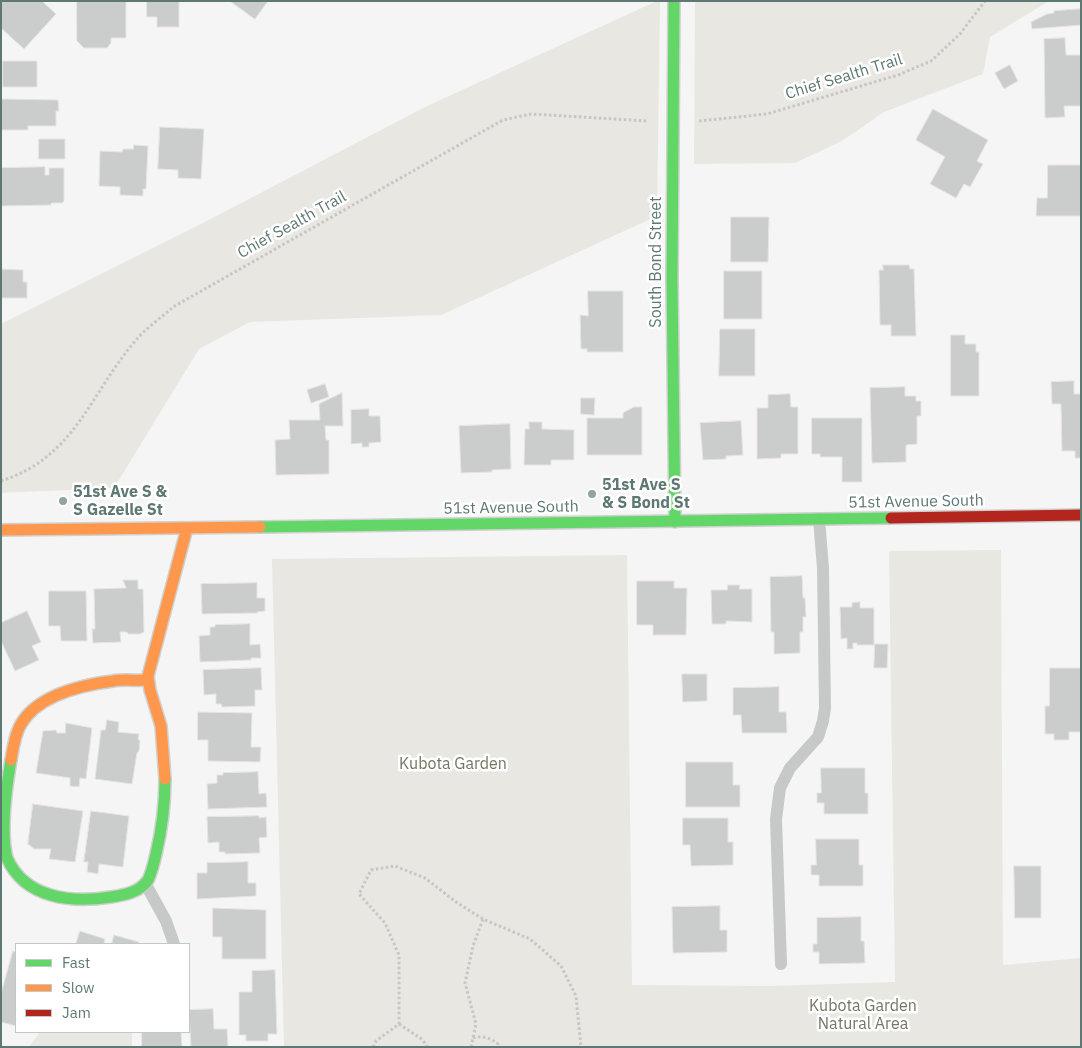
<!DOCTYPE html>
<style>
body{margin:0}
#map{position:relative;width:1082px;height:1048px;overflow:hidden;background:#f6f5f5;font-family:"IBM Plex Sans",sans-serif}
canvas{display:block}
.frame{position:absolute;inset:0;border:2px solid #5e7873;pointer-events:none}
.legend{position:absolute;left:15px;top:943px;width:175px;height:90px;box-sizing:border-box;background:#fff;border:1px solid #bfc9c7;margin:0;padding:6px 9px;list-style:none;font-size:15px;color:#5e7873}
.legend li{display:flex;align-items:center;gap:10px;height:25px}
.legend b{width:25px;border:1px solid #bfc9c7}
</style>
<div id="map">
<canvas width="1082" height="1048"></canvas>
<div class="frame"></div>
<ul class="legend">
<li><b style="height:6px;background:#63d668"></b>Fast</li>
<li><b style="height:6px;background:#ff974d"></b>Slow</li>
<li><b style="height:6px;background:#b3261e"></b>Jam</li>
</ul>
</div>
<script>
const ctx = document.querySelector('canvas').getContext('2d');
ctx.lineJoin = 'round';
function fillPath(path, color) {
  ctx.fillStyle = color;
  ctx.fill(path, 'evenodd');
}
function trace(path, color, width, dash) {
  ctx.strokeStyle = color;
  ctx.lineWidth = width;
  ctx.lineCap = dash ? 'butt' : 'round';
  ctx.setLineDash(dash || []);
  ctx.stroke(path);
}
function drawText(font, color, halo, rows, align = 'center') {
  ctx.font = font + ' "IBM Plex Sans",sans-serif';
  ctx.lineWidth = 5;
  ctx.setLineDash([]);
  ctx.textBaseline = 'middle';
  ctx.strokeStyle = halo;
  ctx.fillStyle = color;
  for (const [text, x, y, turn = 0] of rows) {
    ctx.save();
    ctx.translate(x, y);
    ctx.rotate((+turn || 0) * Math.PI / 180);
    ctx.textAlign = isNaN(turn) ? turn : align;
    if (halo) ctx.strokeText(text, 0, 0);
    ctx.fillText(text, 0, 0);
    ctx.restore();
  }
}
fillPath(new Path2D(`
 M 657,1 L 660,1 L 657,216 L 441,315 L 250,322 L 199,349 L 114,488 L 1,493 L 1,324 L 203,223 L 427,106 Z
 M 695,1 L 1049,1 L 990,37 L 983,74 L 884,112 L 842,141 L 795,163 L 694,164 Z
 M 1001,550 L 1003,965 L 1081,958 L 1081,1047 L 284,1047 L 272,559 L 627,555 L 632,985 L 770,986 L 895,982 L 889,551 Z
 M 40,1032 L 132,1032 L 132,1047 L 29,1047 Z`), '#e8e7e2');
const building = new Path2D(`
 M 1,1 L 42,1 L 56,14 L 24,49 L 1,28 Z
 M 77,1 L 126,1 L 126,38 L 111,38 L 111,43 L 107,48 L 84,48 L 77,41 Z
 M 147,1 L 179,1 L 179,27 L 157,27 L 157,17 L 147,17 Z
 M 230,1 L 268,1 L 255,19 Z
 M 1081,9 L 1081,25 L 1032,29 L 1031,22 L 1047,14 L 1054,13 L 1054,11 Z
 M 1065,38 L 1066,55 L 1081,55 L 1081,106 L 1064,106 L 1065,117 L 1045,118 L 1044,39 Z
 M 3,61 L 37,61 L 37,87 L 3,87 Z
 M 1010,65 L 1018,81 L 1004,89 L 995,73 Z
 M 1,99 L 58,100 L 59,111 L 56,111 L 56,126 L 28,126 L 28,130 L 1,130 Z
 M 933,109 L 988,140 L 977,161 L 983,164 L 970,187 L 964,184 L 956,198 L 930,184 L 945,157 L 916,140 Z
 M 160,127 L 204,129 L 201,179 L 178,178 L 178,170 L 158,169 Z
 M 39,139 L 65,139 L 65,159 L 39,159 Z
 M 134,145 L 148,146 L 146,189 L 143,189 L 143,196 L 120,195 L 120,187 L 99,186 L 100,151 L 122,152 L 123,149 L 133,149 Z
 M 1048,165 L 1081,165 L 1081,216 L 1036,216 L 1037,198 L 1047,198 Z
 M 45,167 L 45,175 L 49,175 L 49,168 L 64,168 L 64,201 L 62,203 L 51,203 L 51,205 L 1,206 L 1,168 Z
 M 731,217 L 769,217 L 768,262 L 731,262 Z
 M 883,265 L 909,265 L 910,269 L 914,269 L 916,336 L 891,336 L 891,325 L 880,325 L 879,270 L 883,270 Z
 M 1,269 L 23,270 L 23,282 L 27,282 L 27,298 L 1,298 Z
 M 724,271 L 762,271 L 762,319 L 724,319 Z
 M 588,291 L 623,291 L 623,352 L 587,352 L 587,349 L 581,349 L 580,315 L 588,316 Z
 M 720,329 L 755,329 L 755,376 L 719,376 Z
 M 951,335 L 965,335 L 965,344 L 976,344 L 976,352 L 979,352 L 979,396 L 951,396 Z
 M 1074,381 L 1074,394 L 1081,394 L 1081,458 L 1075,458 L 1075,451 L 1062,451 L 1061,404 L 1052,404 L 1051,382 Z
 M 325,384 L 329,397 L 311,403 L 307,390 Z
 M 905,387 L 905,396 L 916,396 L 916,401 L 921,401 L 921,416 L 917,416 L 917,444 L 906,445 L 906,462 L 872,463 L 870,388 Z
 M 342,393 L 343,426 L 325,426 L 326,440 L 329,440 L 329,474 L 276,475 L 275,440 L 290,439 L 289,420 L 320,420 L 319,404 Z
 M 790,394 L 791,407 L 798,407 L 798,454 L 781,454 L 781,458 L 757,459 L 757,408 L 768,408 L 768,395 Z
 M 581,398 L 595,398 L 594,415 L 581,414 Z
 M 634,407 L 642,407 L 642,455 L 587,455 L 587,418 L 623,418 L 623,413 Z
 M 369,409 L 369,416 L 380,416 L 381,442 L 369,443 L 369,447 L 362,447 L 362,443 L 351,444 L 351,410 Z
 M 812,418 L 862,418 L 862,482 L 842,482 L 842,457 L 820,457 L 820,454 L 812,454 Z
 M 741,421 L 743,455 L 726,456 L 726,459 L 703,460 L 700,423 Z
 M 529,422 L 542,422 L 542,429 L 574,430 L 574,460 L 551,460 L 551,465 L 524,465 L 525,429 L 529,429 Z
 M 510,424 L 511,469 L 492,470 L 492,472 L 461,473 L 459,426 Z
 M 802,576 L 803,598 L 805,598 L 806,617 L 803,617 L 803,632 L 800,632 L 800,653 L 774,654 L 774,632 L 771,632 L 770,577 Z
 M 123,580 L 138,580 L 138,589 L 143,589 L 144,632 L 140,634 L 128,634 L 127,632 L 120,632 L 121,642 L 93,643 L 92,629 L 95,629 L 94,589 L 126,588 Z
 M 637,581 L 674,581 L 674,588 L 687,588 L 686,635 L 653,635 L 653,625 L 637,625 Z
 M 257,583 L 257,598 L 265,598 L 265,611 L 257,612 L 258,613 L 202,614 L 201,584 Z
 M 728,585 L 740,585 L 739,589 L 752,589 L 752,622 L 726,621 L 726,624 L 712,624 L 711,590 L 727,590 Z
 M 49,591 L 86,591 L 87,641 L 61,641 L 60,626 L 49,626 Z
 M 860,602 L 860,608 L 874,608 L 874,645 L 857,645 L 857,643 L 853,643 L 853,649 L 847,649 L 847,638 L 841,639 L 840,607 L 852,607 L 852,603 Z
 M 27,611 L 41,642 L 32,646 L 39,660 L 15,671 L 1,641 L 1,623 Z
 M 250,624 L 250,645 L 260,644 L 261,658 L 251,658 L 251,660 L 200,662 L 199,636 L 210,635 L 210,627 L 215,627 L 215,625 Z
 M 875,644 L 888,644 L 887,668 L 874,668 Z
 M 261,668 L 262,690 L 255,690 L 255,706 L 222,707 L 221,704 L 216,704 L 216,694 L 204,695 L 203,670 Z
 M 1050,668 L 1081,668 L 1081,732 L 1069,732 L 1069,740 L 1054,740 L 1054,734 L 1045,734 L 1045,706 L 1049,706 Z
 M 682,674 L 707,674 L 707,701 L 683,702 Z
 M 779,687 L 779,712 L 786,712 L 787,733 L 742,733 L 741,715 L 733,715 L 733,688 Z
 M 198,712 L 252,713 L 251,747 L 261,747 L 260,762 L 208,761 L 208,740 L 198,740 Z
 M 107,720 L 119,722 L 118,732 L 139,734 L 138,739 L 140,741 L 139,751 L 137,753 L 132,784 L 95,779 L 101,730 L 105,730 Z
 M 66,723 L 92,728 L 86,779 L 80,778 L 79,787 L 70,786 L 70,778 L 36,773 L 43,731 L 56,730 L 57,733 L 65,733 Z
 M 686,762 L 733,762 L 733,785 L 740,785 L 740,807 L 686,807 Z
 M 821,768 L 865,768 L 865,793 L 868,793 L 868,814 L 824,814 L 824,803 L 817,803 L 817,793 L 821,793 Z
 M 258,772 L 259,794 L 266,793 L 267,807 L 208,809 L 207,784 L 217,783 L 217,775 L 223,775 L 223,773 Z
 M 33,804 L 83,811 L 75,862 L 49,859 L 51,849 L 34,849 L 28,844 Z
 M 91,811 L 129,816 L 123,867 L 99,864 L 98,874 L 87,872 L 88,862 L 84,862 Z
 M 259,816 L 259,818 L 266,817 L 267,837 L 259,838 L 260,853 L 225,854 L 225,852 L 219,852 L 219,842 L 208,843 L 207,817 Z
 M 683,818 L 728,818 L 728,842 L 733,842 L 733,865 L 691,866 L 690,845 L 683,845 Z
 M 816,839 L 859,839 L 859,865 L 863,865 L 863,886 L 819,886 L 819,875 L 811,875 L 811,865 L 816,865 Z
 M 248,862 L 248,883 L 256,883 L 256,896 L 197,899 L 197,873 L 207,873 L 207,863 Z
 M 1014,866 L 1041,866 L 1041,918 L 1015,918 Z
 M 720,906 L 720,930 L 727,930 L 727,952 L 673,953 L 672,907 Z
 M 213,908 L 266,910 L 266,959 L 222,959 L 222,937 L 213,937 Z
 M 861,917 L 861,941 L 864,941 L 865,963 L 819,964 L 819,952 L 813,952 L 813,944 L 817,944 L 817,918 Z
 M 80,931 L 105,939 L 104,944 L 76,944 Z
 M 114,935 L 139,942 L 138,944 L 112,944 Z
 M 13,951 L 16,952 L 16,1026 L 1,1022 L 1,994 Z
 M 275,970 L 277,1034 L 268,1034 L 268,1041 L 246,1041 L 246,1035 L 239,1035 L 239,992 L 252,992 L 252,971 Z
 M 213,1009 L 214,1029 L 227,1029 L 228,1047 L 191,1047 L 189,1010 Z
 M 142,1032 L 181,1032 L 182,1047 L 142,1047 Z`);
fillPath(building, '#cbcdcd');
trace(building, '#e5e4e4', 1);
const fast = new Path2D(`
 M 674,1 L 672,280 L 675,522
 M 260,527 L 891,518
 M 11,760 C 6,789 0,830 7,858 C 25,899 72,903 111,897 C 125,895 140,892 148,880 C 152,872 154,863 156,854 C 162,829 165,805 165,779`);
const slow = new Path2D(`
 M 1,530 L 260,527
 M 11,760 C 13,748 15,734 21,724 C 38,695 82,685 113,681 C 124,679 136,681 147,680
 M 165,779 L 161,726 L 150,690 L 148,676 L 187,528`);
const jam = new Path2D(`
 M 891,518 L 1081,515`);
trace(fast, '#cfd1d0', 14);
trace(slow, '#cfd1d0', 14);
trace(jam, '#cfd1d0', 14);
trace(new Path2D(`
 M 699,121 L 767,114 L 898,75 L 931,61 L 960,34 L 985,1
 M 1,481 C 76,457 90,393 136,340 C 146,328 161,318 173,307 L 503,120 L 531,114 L 648,121
 M 399,1024 L 423,1040 L 427,1047
 M 473,1038 C 483,1035 490,1038 498,1044 L 498,1047
 M 373,1047 L 376,1041 L 399,1024 L 399,955 L 385,923 L 359,894 L 371,870 L 395,866 L 425,878 L 456,902 L 483,919 L 530,939 L 561,966 L 576,996 L 581,1047
 M 471,1047 L 476,1024 L 465,983 L 473,946 L 483,919`), '#c5c6c6', 3, [2.5, 2.5]);
trace(new Path2D(`
 M 145,883 L 166,921 L 174,944
 M 781,964 L 776,819 L 780,788 L 790,768 L 818,737 L 823,721 L 825,708 L 823,568 L 819,519`), '#c6c9c8', 12);
trace(fast, '#63d668', 11);
trace(slow, '#ff974d', 11);
trace(jam, '#b3261e', 11);
for (const [x, y, r, color] of [
 [592,494,5,"#93a4a0"],
 [63,501,5,"#93a4a0"]
]) {
  const dot = new Path2D();
  dot.arc(x, y, r, 0, 2 * Math.PI);
  ctx.fillStyle = color;
  ctx.fill(dot);
  trace(dot, '#fff', 2);
}
drawText('16px', '#5e7873', '#fff', [
 ["Chief Sealth Trail",844,77,-17],
 ["Chief Sealth Trail",292,225,-29],
 ["South Bond Street",656,262,-90],
 ["51st Avenue South",916,502,-1],
 ["51st Avenue South",511,508,-1]
]);
drawText('bold 16px', '#5e7873', '#fff', [
 ["51st Ave S",602,485],
 ["& S Bond St",602,503],
 ["51st Ave S &",73,492],
 ["S Gazelle St",73,510]
], 'left');
drawText('16px', '#737662', '#fff', [
 ["Kubota Garden",453,764],
 ["Kubota Garden",863,1006],
 ["Natural Area",863,1024]
]);
</script>
